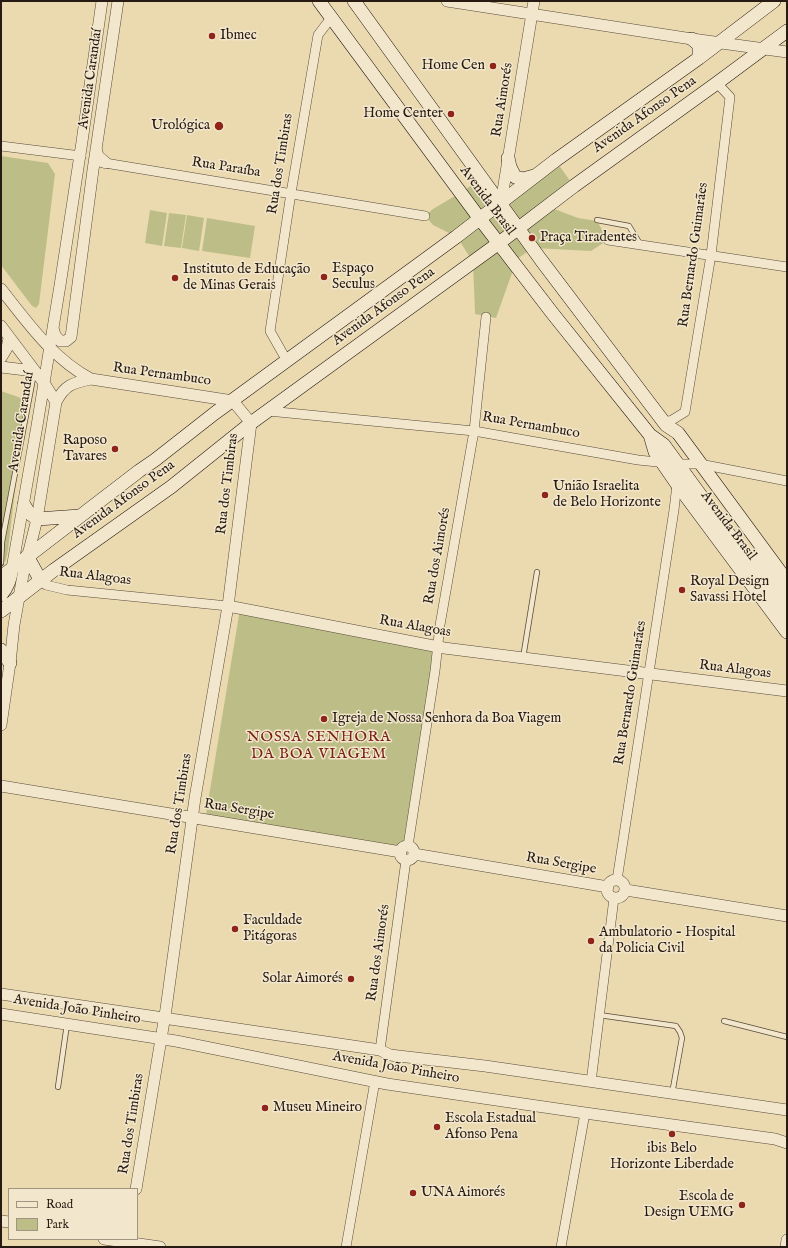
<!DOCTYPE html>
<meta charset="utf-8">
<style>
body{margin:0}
#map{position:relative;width:788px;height:1248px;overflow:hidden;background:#ebdab0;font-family:"IM FELL English",serif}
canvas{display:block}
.frame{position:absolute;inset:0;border:2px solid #271a13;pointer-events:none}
.legend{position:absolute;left:8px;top:1188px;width:130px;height:52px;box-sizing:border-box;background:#f2e7cc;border:1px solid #a19582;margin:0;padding:5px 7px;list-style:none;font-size:12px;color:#271a13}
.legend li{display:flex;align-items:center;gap:8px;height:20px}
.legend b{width:20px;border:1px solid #a19582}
</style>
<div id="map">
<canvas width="788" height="1248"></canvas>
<div class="frame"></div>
<ul class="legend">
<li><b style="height:5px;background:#f2e7cc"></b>Road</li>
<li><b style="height:11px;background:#bdbe87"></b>Park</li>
</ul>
</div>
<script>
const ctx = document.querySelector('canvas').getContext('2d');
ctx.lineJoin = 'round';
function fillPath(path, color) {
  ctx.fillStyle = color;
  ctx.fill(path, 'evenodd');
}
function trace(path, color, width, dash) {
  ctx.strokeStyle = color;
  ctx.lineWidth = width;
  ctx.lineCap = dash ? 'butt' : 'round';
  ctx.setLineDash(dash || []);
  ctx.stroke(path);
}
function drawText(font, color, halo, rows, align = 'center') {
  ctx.font = font + ' "IM FELL English",serif';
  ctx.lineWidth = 3;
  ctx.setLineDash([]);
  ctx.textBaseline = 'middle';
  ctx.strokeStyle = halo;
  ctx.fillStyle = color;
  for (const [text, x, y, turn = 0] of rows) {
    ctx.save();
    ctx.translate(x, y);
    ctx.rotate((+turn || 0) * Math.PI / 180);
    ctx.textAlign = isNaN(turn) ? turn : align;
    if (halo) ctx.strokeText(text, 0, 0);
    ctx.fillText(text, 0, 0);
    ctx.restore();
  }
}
fillPath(new Path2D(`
 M 1,156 L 48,163 L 55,174 L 39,304 L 36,308 L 32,306 L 1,265 Z
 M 556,161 L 573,185 L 549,207 L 578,218 L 597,221 L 608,240 L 591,251 L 533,248 L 517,259 L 496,318 L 475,314 L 473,262 L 457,237 L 433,225 L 425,216 L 433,209 L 465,190 L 481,177 L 501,203 Z
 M 150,210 L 167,213 L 162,246 L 145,243 Z
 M 169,213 L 186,215 L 181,248 L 164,246 Z
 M 187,215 L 204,218 L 199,251 L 182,248 Z
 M 207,218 L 255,226 L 250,258 L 202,251 Z
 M 1,391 L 21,398 L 25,404 L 8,550 L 6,560 L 1,567 Z
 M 240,609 L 431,643 L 434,657 L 404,847 L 402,849 L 205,820 Z`), '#bdbe87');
const service = new Path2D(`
 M 597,220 L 629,226 L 640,244
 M 1,563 L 2,542 L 34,373
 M 523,658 L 537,572
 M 599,1015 L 676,1026 L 680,1032 L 682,1038 L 672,1094
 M 724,1021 L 787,1037
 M 58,1087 L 67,1024`);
const minor = new Path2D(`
 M 1,146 L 81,156
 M 99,162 L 425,216
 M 608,240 L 787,267
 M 287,361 L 270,331 L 291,193 L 318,35 L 331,18
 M 268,411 L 474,431 L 638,460 L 677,464 L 700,464 L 787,481
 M 664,422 L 672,420 L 685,412 L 711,255 L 730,97 L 717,83
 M 41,581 L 46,585 L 67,590 L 228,606
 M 408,846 L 435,671 L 440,625 L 474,431 L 486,317
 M 617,880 L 674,510 L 677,484
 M 380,1050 L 406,860
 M 591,1082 L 614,898
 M 346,1247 L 375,1081
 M 561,1247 L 585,1113`);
const tertiary = new Path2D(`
 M 447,1 L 692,39 L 787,52
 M 96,148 L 98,156 L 106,163
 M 501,203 L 534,1
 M 1,289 C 27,322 53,359 91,379 L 233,401 L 251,423 L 228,606 L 195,798 L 166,1009 L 136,1189
 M 1,326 L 44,383 L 56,402
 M 53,328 L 55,335 L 60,341 L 66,341 L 71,337 L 93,170 L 118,1
 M 1,358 L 7,348 L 9,338
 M 1,367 L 34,371
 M 12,569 C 46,380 76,191 102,1
 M 228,606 L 444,648 L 787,691
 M 1,725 L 10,663 L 14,625 L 23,575 L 37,519 L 56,402 C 65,385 72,383 91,379
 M 1,786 L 401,852
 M400 853a7 7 0 1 1 14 0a7 7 0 1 1-14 0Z
 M 414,854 L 608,887
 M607 889a9 9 0 1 1 18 0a9 9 0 1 1-18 0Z
 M 626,890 L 787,916
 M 1,994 L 380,1050 L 390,1055 L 485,1066 L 787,1110
 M 1,1014 L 176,1041 L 387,1084 L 585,1113 L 775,1139 L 787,1143
 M 1,1221 L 9,1222
 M 104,1239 L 160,1247
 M 786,1247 L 787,1240`);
const secondary = new Path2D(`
 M 319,1 L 480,219 L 553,314 L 650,435 L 664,445 L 787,614
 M 354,1 L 541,260 L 666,425 L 678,433 L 787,581
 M 692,39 L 699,45 L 699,58
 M 508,158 L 510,167 L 515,177 L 523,179 L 534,176
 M 650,435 L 655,452 L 677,484 L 787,632
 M 24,505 L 29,513 L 37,519 L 80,516
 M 27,556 L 41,581
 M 757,557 L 787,598
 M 1,577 L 139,471 L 155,460 L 215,413 L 456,237 L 556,160 L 699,58 L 774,1
 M 1,595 C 8,587 10,579 12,569
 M 1,611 L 54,570 L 171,487 L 251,423 L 499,243 L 574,186 L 717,83 L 787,31
 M 1,650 L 10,663`);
trace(service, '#584a3a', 6);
trace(minor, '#584a3a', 10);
trace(tertiary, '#584a3a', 12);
trace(secondary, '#271a13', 14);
trace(service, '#f2e7cc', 4.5);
trace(minor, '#f2e7cc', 9);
trace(tertiary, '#f2e7cc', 11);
trace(secondary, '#f2e7cc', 13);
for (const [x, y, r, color] of [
 [212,36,4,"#8f2418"],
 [493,66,4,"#8f2418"],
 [451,114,4,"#8f2418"],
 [219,126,5,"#8f2418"],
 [532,238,4,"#8f2418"],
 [324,277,4,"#8f2418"],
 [175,278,4,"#8f2418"],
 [115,449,4,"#8f2418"],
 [545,495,4,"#8f2418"],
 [682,590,4,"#8f2418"],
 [324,719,4,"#8f2418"],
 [235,929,4,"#8f2418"],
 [591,941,4,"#8f2418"],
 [351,979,4,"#8f2418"],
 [265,1108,4,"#8f2418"],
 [437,1127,4,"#8f2418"],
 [672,1134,4,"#8f2418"],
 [413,1193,4,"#8f2418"],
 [742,1205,4,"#8f2418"]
]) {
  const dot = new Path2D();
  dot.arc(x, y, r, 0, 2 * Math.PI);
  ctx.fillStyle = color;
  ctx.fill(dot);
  trace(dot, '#f2e7cc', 1.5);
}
drawText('14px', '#271a13', '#f2e7cc', [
 ["Ibmec",220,36],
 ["Home Cen",485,66,"right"],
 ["Home Center",443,114,"right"],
 ["Urológica",210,126,"right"],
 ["Praça Tiradentes",540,238],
 ["Espaço",332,269],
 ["Seculus",332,285],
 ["Instituto de Educação",183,270],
 ["de Minas Gerais",183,286],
 ["Raposo",107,441,"right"],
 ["Tavares",107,457,"right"],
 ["União Israelita",553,487],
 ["de Belo Horizonte",553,503],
 ["Royal Design",690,582],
 ["Savassi Hotel",690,598],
 ["Igreja de Nossa Senhora da Boa Viagem",332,719],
 ["Faculdade",243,921],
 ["Pitágoras",243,937],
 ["Ambulatorio - Hospital",599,933],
 ["da Policia Civil",599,949],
 ["Solar Aimorés",343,979,"right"],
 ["Museu Mineiro",273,1108],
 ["Escola Estadual",445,1119],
 ["Afonso Pena",445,1135],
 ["ibis Belo",672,1149,"center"],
 ["Horizonte Liberdade",672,1165,"center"],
 ["UNA Aimorés",421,1193],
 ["Escola de",734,1197,"right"],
 ["Design UEMG",734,1213,"right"]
], 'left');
drawText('14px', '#271a13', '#f2e7cc', [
 ["Avenida Carandaí",91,79,-82],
 ["Rua Aimorés",503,100,-81],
 ["Avenida Afonso Pena",645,115,-35],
 ["Rua dos Timbiras",281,164,-81],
 ["Rua Paraíba",226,168,9],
 ["Avenida Brasil",487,201,53],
 ["Rua Bernardo Guimarães",694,255,-82],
 ["Avenida Afonso Pena",384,307,-36],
 ["Rua Pernambuco",162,375,8],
 ["Avenida Carandaí",22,422,-81],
 ["Rua Pernambuco",531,426,10],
 ["Rua dos Timbiras",228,484,-83],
 ["Avenida Afonso Pena",124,500,-36],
 ["Avenida Brasil",728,526,53],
 ["Rua dos Aimorés",438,556,-80],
 ["Rua Alagoas",95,577,7],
 ["Rua Alagoas",415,627,10],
 ["Rua Alagoas",735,670,7],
 ["Rua Bernardo Guimarães",631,693,-81],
 ["Rua dos Timbiras",180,804,-81],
 ["Rua Sergipe",239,810,9],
 ["Rua Sergipe",561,864,10],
 ["Rua dos Aimorés",379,953,-82],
 ["Avenida João Pinheiro",77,1010,9],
 ["Avenida João Pinheiro",396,1068,10],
 ["Rua dos Timbiras",132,1124,-81]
]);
ctx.letterSpacing = '1px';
drawText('15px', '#7a1f14', '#f2e7cc', [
 ["NOSSA SENHORA",319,738],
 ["DA BOA VIAGEM",319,755]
]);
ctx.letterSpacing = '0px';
</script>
